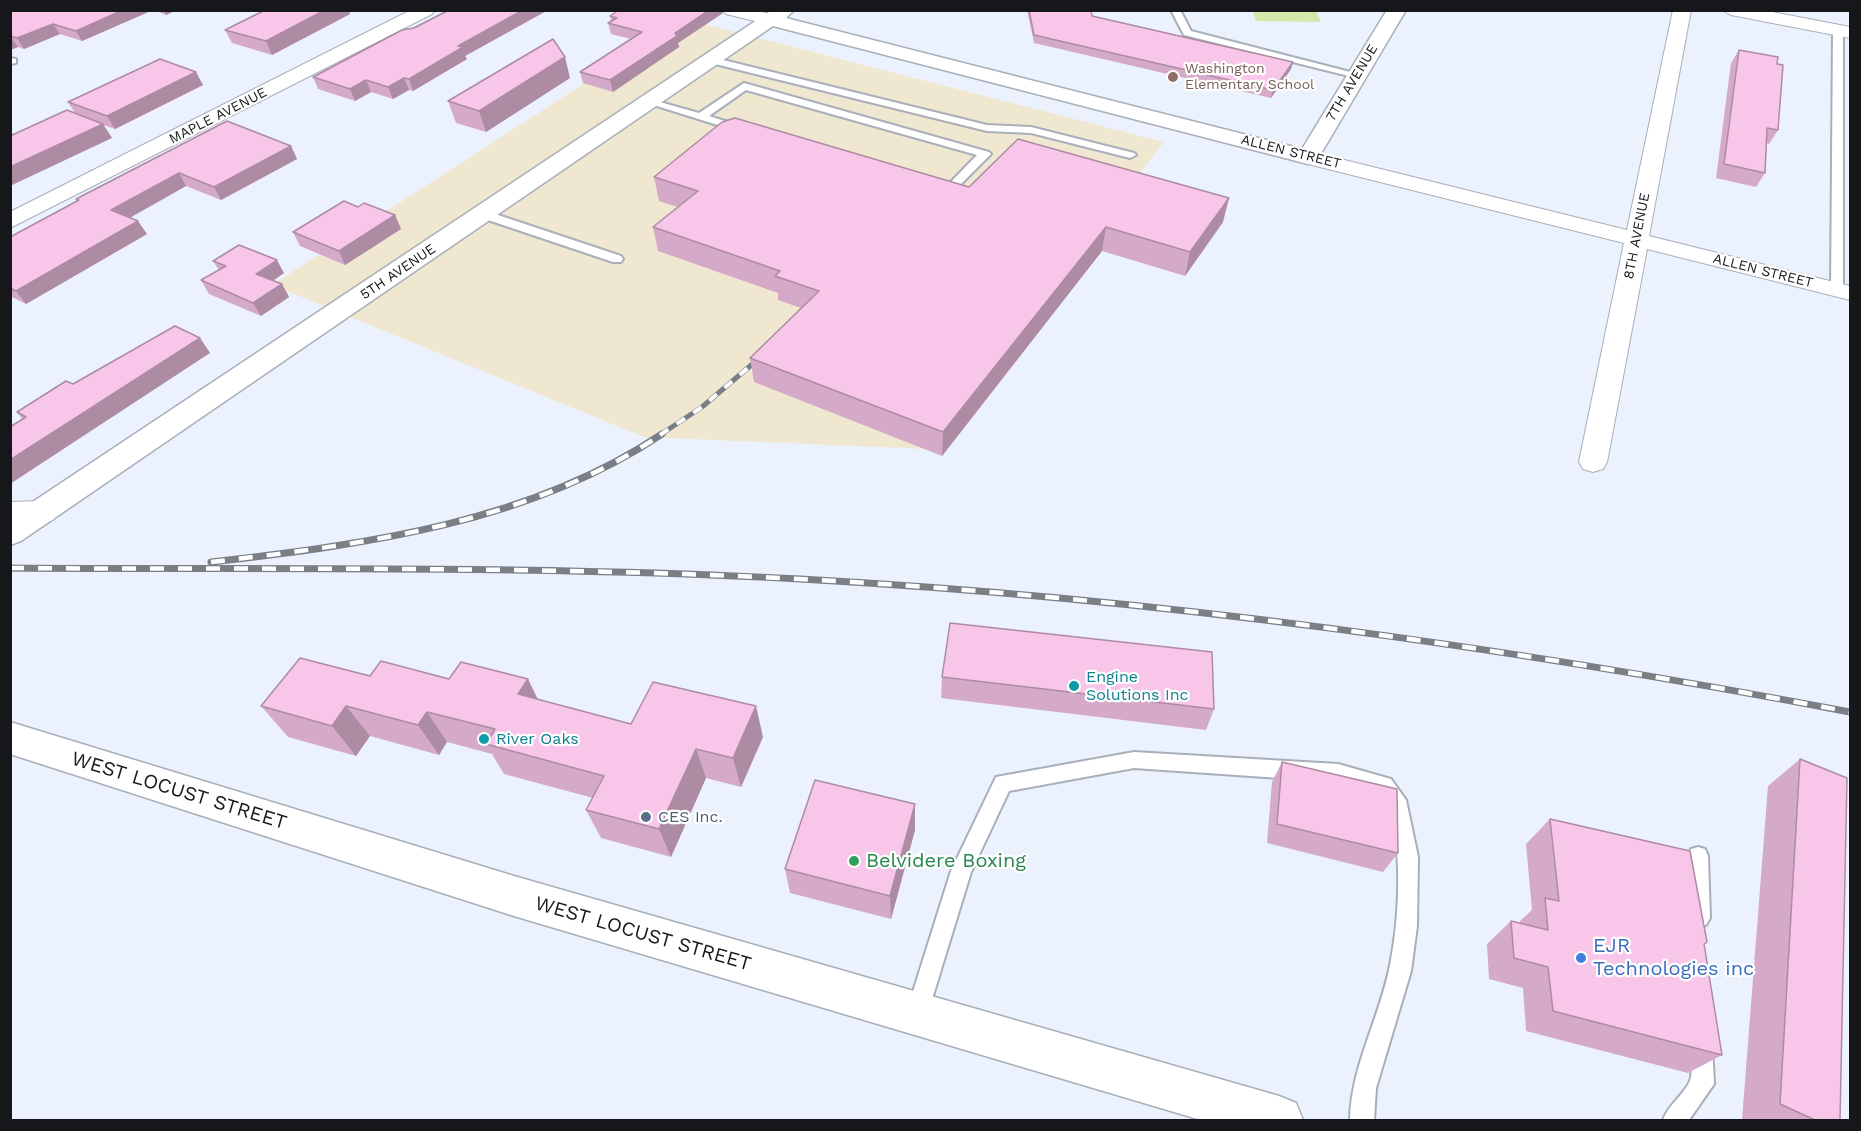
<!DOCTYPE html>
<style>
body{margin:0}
#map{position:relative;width:1861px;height:1131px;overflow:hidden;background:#ebf2fd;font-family:"Work Sans",sans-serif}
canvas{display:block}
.frame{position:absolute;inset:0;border:12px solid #15171b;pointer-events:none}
</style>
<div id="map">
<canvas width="1861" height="1131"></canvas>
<div class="frame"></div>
</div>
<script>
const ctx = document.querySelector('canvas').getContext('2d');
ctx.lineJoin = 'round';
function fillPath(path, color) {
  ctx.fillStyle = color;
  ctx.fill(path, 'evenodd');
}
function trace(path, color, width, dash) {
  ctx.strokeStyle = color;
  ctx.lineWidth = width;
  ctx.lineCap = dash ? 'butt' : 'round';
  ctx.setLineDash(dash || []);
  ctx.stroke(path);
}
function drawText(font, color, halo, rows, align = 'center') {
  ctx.font = font + ' "Work Sans",sans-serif';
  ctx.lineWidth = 4.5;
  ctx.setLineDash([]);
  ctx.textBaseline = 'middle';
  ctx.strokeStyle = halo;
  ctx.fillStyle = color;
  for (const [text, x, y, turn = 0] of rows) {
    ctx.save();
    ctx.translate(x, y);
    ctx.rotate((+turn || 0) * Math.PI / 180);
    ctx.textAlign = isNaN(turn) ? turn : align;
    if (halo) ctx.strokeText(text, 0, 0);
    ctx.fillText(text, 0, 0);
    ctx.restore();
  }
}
fillPath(new Path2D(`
 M 684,19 L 1164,142 L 926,449 L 644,437 L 272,285 Z`), '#f0e7d1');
fillPath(new Path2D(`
 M 1253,11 L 1316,11 L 1321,22 L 1256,21 Z`), '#d2e8aa');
const lane = new Path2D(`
 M 1171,10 L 1180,10 L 1191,31 L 1362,75 L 1357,78 L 1184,35 Z
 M 1838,27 L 1843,30 L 1843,290 L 1837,294 L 1831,290 L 1833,30 Z
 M 711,57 L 987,125 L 1031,127 L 1134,153 L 1136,155 L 1130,158 L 1031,133 L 987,131 L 707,62 L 706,60 Z
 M 10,58 L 16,59 L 16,63 L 10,64 Z
 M 744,83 L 989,152 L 991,154 L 952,193 L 944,193 L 932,188 L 938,185 L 946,187 L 977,155 L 746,90 L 709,116 L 744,127 L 744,131 L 740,132 L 644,102 L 649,99 L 699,113 Z
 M 483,210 L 621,256 L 623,259 L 621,262 L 613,262 L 479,217 L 479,211 Z
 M 1134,752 L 1338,764 L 1391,779 L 1406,800 L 1418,857 L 1417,926 L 1411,971 L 1376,1088 L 1374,1120 L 1350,1120 C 1351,1068 1378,1021 1389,970 C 1399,924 1403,857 1390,811 C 1388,804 1382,798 1378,792 L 1338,782 L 1134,768 L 1009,791 L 971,872 L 925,1022 L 917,1025 L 909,1022 L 906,1014 L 951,871 L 996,777 Z
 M 1698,847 L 1705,849 L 1708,856 L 1710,918 L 1706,925 L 1699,928 L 1692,925 L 1688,918 L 1688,856 L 1691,849 Z
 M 1701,1032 L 1709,1035 L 1712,1043 L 1714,1084 L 1689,1120 L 1663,1120 C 1668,1105 1683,1096 1690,1081 C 1695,1068 1687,1050 1693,1035 Z`);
const street = new Path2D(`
 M 411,10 L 435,10 L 432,14 L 10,228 L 10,212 Z
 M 723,10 L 755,10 L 777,16 L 780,20 L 777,24 L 771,25 L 726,14 Z
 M 1673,10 L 1691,10 L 1649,236 L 1850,286 L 1850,300 L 1647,249 L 1607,462 L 1603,469 L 1593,472 L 1583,469 L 1579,462 L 1624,243 L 1300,162 L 1297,157 L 1300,152 L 1308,151 L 1627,230 Z
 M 1722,10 L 1762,10 L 1850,27 L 1850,38 L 1731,15 Z
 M 42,501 L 53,504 L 57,512 L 53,520 L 42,523 L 10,524 L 10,502 Z`);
const secondary = new Path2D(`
 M 772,10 L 794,10 L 786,18 L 1302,149 L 1387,10 L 1406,10 L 1319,157 L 1316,162 L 1308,164 L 773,26 L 21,541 L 10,545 L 10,517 Z
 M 10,722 L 514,876 L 1279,1096 L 1296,1103 L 1303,1120 L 1201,1120 L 514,916 L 10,754 Z`);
trace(lane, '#a8afb9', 4);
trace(street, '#a8afb9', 2);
trace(secondary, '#a8afb9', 3);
fillPath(lane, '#fff');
fillPath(street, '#fff');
fillPath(secondary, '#fff');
const railFar1 = new Path2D(`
 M 660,435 L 702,407 L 763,355`);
const rail = new Path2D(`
 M 211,562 C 367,544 529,523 662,434
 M 10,568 C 273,570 537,565 800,579 C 1155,598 1501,646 1850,712`);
trace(railFar1, '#7a7f86', 5);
trace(rail, '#7a7f86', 7);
trace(railFar1, '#fefefe', 4, [10]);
trace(rail, '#fefefe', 4.5, [14]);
fillPath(new Path2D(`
 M 153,10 L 82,41 L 60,34 L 24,49 L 18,47 L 10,50 L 10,11 Z
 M 154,10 L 177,10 L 166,15 Z
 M 449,10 L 548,10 L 465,56 L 467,59 L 413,91 L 409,90 L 393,99 L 371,92 L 355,101 L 318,89 L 313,77 Z
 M 619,10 L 722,10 L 723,13 L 678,43 L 679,47 L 613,92 L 583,83 L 580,72 L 631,39 L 611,34 L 608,23 L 611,21 L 610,16 Z
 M 1027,10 L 1091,10 L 1092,16 L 1293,62 L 1291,69 L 1271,98 L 1034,43 Z
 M 350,14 L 272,55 L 232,43 L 225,30 Z
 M 1739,50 L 1778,130 L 1769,144 L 1767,143 L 1765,173 L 1756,187 L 1716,178 L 1731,63 Z
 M 570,78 L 486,132 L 456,123 L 448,101 Z
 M 203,85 L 115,129 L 103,125 L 112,138 L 75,113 L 68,102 Z
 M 227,121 L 291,146 L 297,159 L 221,200 L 186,186 L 130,218 L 147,234 L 26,304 L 10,296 L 10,237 L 77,201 L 76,199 Z
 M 654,177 L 969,187 L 1223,222 L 1185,276 L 1102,251 L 942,456 L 754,382 L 750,358 L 801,308 L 778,300 L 778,293 L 658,251 L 653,227 L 678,207 L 659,201 Z
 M 358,207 L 395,215 L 401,229 L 345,265 L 300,246 L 293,232 Z
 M 213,261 L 284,273 L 273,281 L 282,284 L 289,297 L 261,316 L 209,294 L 201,280 L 219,270 Z
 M 200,338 L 210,353 L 22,419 L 17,412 L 73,384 Z
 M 370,676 L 449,679 L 538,700 L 631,724 L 763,737 L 741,787 L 706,778 L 671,857 L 601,838 L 586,810 L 593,798 L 504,774 L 492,754 L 447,742 L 439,755 L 370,736 L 356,756 L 288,737 L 261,706 Z
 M 942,677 L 1214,709 L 1206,730 L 941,698 Z
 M 1800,759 L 1840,1120 L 1742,1120 L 1768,786 Z
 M 1282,762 L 1398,853 L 1383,872 L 1267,843 L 1272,782 Z
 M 1550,819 L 1704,944 L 1722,1055 L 1688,1073 L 1526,1031 L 1523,988 L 1489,979 L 1487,944 L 1511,921 L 1520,923 L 1520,921 L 1532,910 L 1526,844 Z
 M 915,830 L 891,919 L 790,893 L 785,869 Z`), '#d4aac8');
fillPath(new Path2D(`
 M 123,10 L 153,10 L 82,41 L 76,31 Z
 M 164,10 L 177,10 L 166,15 Z
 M 325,10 L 349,10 L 350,14 L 272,55 L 266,41 Z
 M 523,10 L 548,10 L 465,56 L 467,59 L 413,91 L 409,79 L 458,46 Z
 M 709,10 L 722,10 L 723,13 L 678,43 L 679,47 L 613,92 L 610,80 L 675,33 Z
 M 53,24 L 60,34 L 24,49 L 17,38 Z
 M 10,36 L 18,47 L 10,50 Z
 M 565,57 L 570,78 L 486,132 L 479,111 Z
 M 1293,62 L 1291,69 L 1271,98 L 1273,90 Z
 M 196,72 L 203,85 L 115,129 L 107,116 Z
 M 404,78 L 409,90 L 393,99 L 388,87 Z
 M 366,80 L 371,92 L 355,101 L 350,89 Z
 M 103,124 L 112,138 L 10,186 L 10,167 Z
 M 291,146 L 297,159 L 221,200 L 214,187 Z
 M 179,173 L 186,186 L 120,223 L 111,210 Z
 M 1229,198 L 1223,222 L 1185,276 L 1190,252 Z
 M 395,215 L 401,229 L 345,265 L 339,251 Z
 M 138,221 L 147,234 L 26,304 L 16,291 Z
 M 1106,227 L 1102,251 L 942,456 L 943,432 Z
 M 277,260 L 284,273 L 263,287 L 256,274 Z
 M 282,284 L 289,297 L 261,316 L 253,303 Z
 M 200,338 L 210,353 L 10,484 L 10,460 Z
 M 528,679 L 543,710 L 518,694 Z
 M 346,706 L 370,736 L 356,756 L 332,726 Z
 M 756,706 L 763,737 L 741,787 L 733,758 Z
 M 427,712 L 447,742 L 439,755 L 418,725 Z
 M 696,749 L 706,778 L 671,857 L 659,829 Z
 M 915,804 L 915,830 L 891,919 L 890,896 Z`), '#ad8ba3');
const building = new Path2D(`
 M 13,10 L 123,10 L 76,31 L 53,24 L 17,38 L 10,36 L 10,11 Z
 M 265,10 L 325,10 L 266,41 L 225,30 Z
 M 449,10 L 523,10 L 458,46 L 463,47 L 409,79 L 404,78 L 388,87 L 366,80 L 350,89 L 313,77 L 402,30 L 414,28 Z
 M 619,10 L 709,10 L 675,33 L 677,36 L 610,80 L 580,72 L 642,32 L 608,23 L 617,18 L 610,16 Z
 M 1029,10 L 1091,10 L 1092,16 L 1293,62 L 1273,90 L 1034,35 Z
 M 553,39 L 565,57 L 479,111 L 448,101 Z
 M 1739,50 L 1778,57 L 1777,64 L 1783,65 L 1778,130 L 1767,128 L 1765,173 L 1724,164 Z
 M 160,59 L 196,72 L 107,116 L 68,102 Z
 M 67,110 L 103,124 L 10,167 L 10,136 Z
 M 735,118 L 969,187 L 1018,139 L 1229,198 L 1190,252 L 1106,227 L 943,432 L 750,358 L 819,291 L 775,276 L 780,271 L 653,227 L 698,191 L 654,177 L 722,122 Z
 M 227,121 L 291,146 L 214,187 L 179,173 L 111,210 L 138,221 L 16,291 L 10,288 L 10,237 L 79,200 L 76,199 Z
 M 344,201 L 358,207 L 364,203 L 395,215 L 339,251 L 293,232 Z
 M 239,245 L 277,260 L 256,274 L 282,284 L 253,303 L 201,280 L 226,266 L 213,261 Z
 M 175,326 L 200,338 L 10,460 L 10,427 L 26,417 L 17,412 L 66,381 L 73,384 Z
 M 950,623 L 1212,652 L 1214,709 L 942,677 Z
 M 300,658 L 370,676 L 381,661 L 449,679 L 461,662 L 528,679 L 518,694 L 631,724 L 653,682 L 756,706 L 733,758 L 696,749 L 659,829 L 586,810 L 604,776 L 486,744 L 495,729 L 427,712 L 418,725 L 346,706 L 332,726 L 261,706 Z
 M 1800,759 L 1847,778 L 1840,1120 L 1815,1120 L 1780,1104 Z
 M 1282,762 L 1397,789 L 1398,853 L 1277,824 Z
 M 815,780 L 915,804 L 890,896 L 785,869 Z
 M 1550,819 L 1690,851 L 1707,942 L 1704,944 L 1722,1055 L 1553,1011 L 1548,967 L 1514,958 L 1511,921 L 1548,930 L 1545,898 L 1559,901 Z`);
fillPath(building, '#f7c6e9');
trace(building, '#ad8ba3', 1.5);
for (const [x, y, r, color] of [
 [1173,77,6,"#8d6e63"],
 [1074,686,6,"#0f9aa8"],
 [484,739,6,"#0f9aa8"],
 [646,817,6,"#5c6f8a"],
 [854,861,6,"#2e9e5b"],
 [1581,958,6,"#3f7fe0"]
]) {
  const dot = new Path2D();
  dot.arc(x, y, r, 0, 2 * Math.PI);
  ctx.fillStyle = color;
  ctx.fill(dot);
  trace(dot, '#fefefe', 2);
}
drawText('14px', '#785e54', '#fefefe', [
 ["Washington",1185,69],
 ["Elementary School",1185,85]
], 'left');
drawText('14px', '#15171b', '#fefefe', [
 ["7TH AVENUE",1352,83,-59],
 ["MAPLE AVENUE",218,116,-27],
 ["ALLEN STREET",1291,152,14],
 ["8TH AVENUE",1637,236,-79],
 ["ALLEN STREET",1763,271,14],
 ["5TH AVENUE",398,272,-34]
]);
drawText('16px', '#0d838f', '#fefefe', [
 ["Engine",1086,677],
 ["Solutions Inc",1086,695],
 ["River Oaks",496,739]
], 'left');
drawText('16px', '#4e5e75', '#fefefe', [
 ["CES Inc.",658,817]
], 'left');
drawText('20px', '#15171b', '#fefefe', [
 ["WEST LOCUST STREET",179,791,17],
 ["WEST LOCUST STREET",643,934,16]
]);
drawText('20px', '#27864d', '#fefefe', [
 ["Belvidere Boxing",866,861]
], 'left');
drawText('20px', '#366cbe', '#fefefe', [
 ["EJR",1593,946],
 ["Technologies inc",1593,969]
], 'left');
</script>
